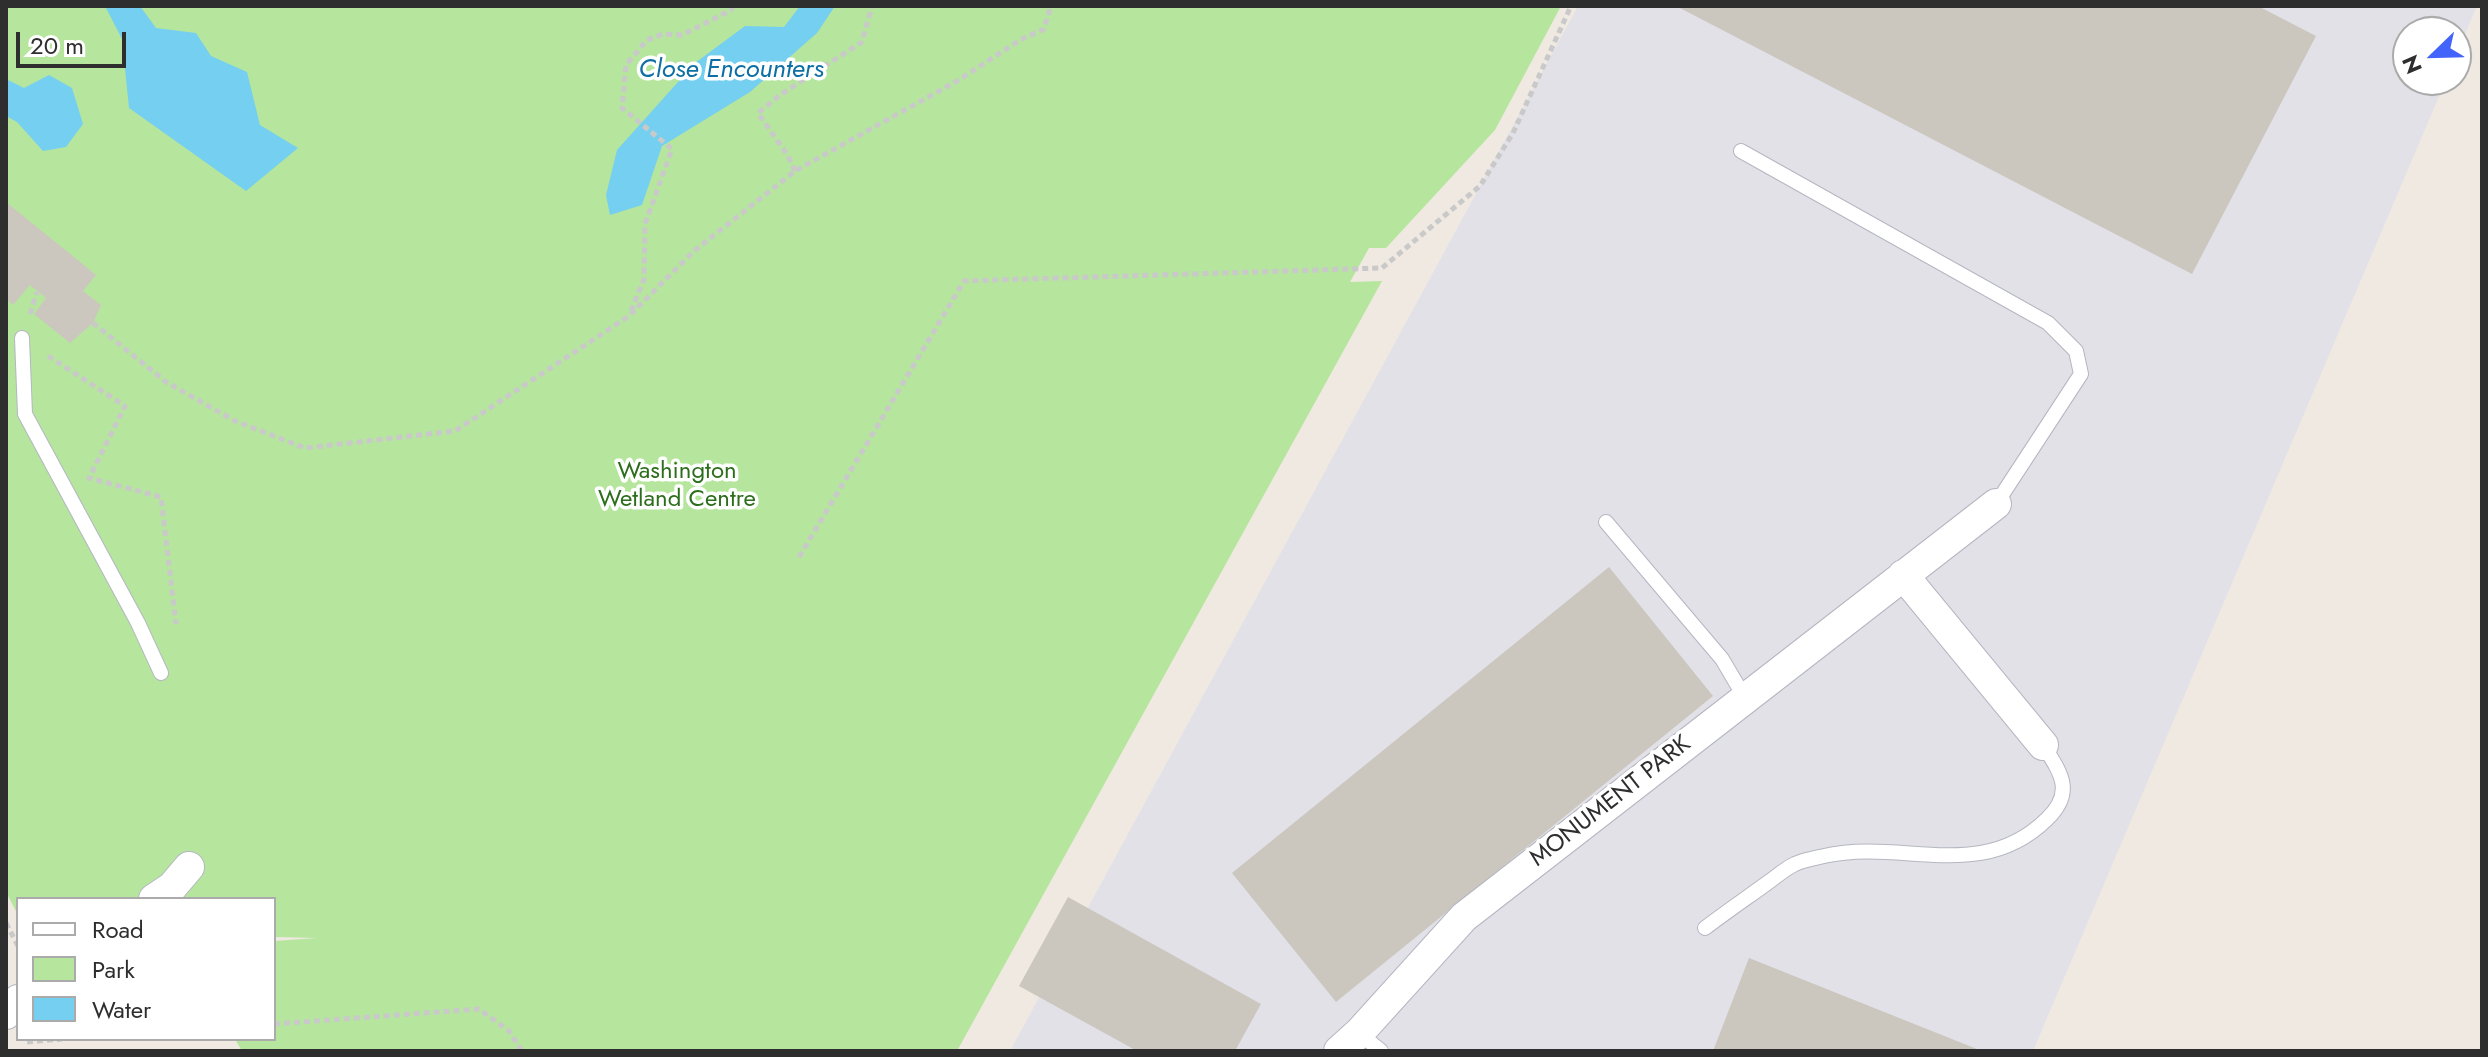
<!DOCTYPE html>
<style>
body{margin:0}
#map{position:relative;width:2488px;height:1057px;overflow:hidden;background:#efe9e1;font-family:Jost,sans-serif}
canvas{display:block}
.frame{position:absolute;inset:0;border:8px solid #2e2e2e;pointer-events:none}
.legend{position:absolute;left:16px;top:897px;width:260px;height:144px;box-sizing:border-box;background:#fff;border:2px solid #ababab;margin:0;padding:10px 14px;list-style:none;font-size:24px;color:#2e2e2e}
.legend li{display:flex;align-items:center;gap:16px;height:40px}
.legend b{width:40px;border:2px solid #ababab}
.north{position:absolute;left:2392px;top:16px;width:80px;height:80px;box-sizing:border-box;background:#fff;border:2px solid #ababab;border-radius:50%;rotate:247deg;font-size:22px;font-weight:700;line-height:32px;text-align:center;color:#2e2e2e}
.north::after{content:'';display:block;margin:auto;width:28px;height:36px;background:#4264fb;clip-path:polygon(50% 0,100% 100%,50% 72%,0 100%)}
.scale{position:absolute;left:16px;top:32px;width:110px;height:36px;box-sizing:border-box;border:4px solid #2e2e2e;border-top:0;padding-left:10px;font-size:24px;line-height:28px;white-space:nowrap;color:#2e2e2e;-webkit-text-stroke:6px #fff;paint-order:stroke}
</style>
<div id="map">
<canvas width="2488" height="1057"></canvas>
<div class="frame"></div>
<ul class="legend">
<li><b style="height:10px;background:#fff"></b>Road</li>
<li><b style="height:22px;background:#b6e59e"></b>Park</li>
<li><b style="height:22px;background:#75cff0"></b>Water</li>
</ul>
<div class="north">N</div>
<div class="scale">20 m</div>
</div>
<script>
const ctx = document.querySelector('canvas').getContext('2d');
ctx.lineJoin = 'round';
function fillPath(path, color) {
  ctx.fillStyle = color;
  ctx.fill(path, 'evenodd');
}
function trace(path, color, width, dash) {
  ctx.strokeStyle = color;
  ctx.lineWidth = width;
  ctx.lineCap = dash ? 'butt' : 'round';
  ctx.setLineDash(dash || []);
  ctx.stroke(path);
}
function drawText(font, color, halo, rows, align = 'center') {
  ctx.font = font + ' Jost,sans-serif';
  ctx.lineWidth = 7;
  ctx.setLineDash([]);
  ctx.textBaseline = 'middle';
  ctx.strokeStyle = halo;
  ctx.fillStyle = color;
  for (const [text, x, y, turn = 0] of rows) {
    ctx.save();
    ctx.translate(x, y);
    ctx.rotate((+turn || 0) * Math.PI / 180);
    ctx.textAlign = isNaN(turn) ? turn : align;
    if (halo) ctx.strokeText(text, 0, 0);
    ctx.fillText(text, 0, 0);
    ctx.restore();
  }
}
fillPath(new Path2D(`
 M 1578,6 L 2477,6 L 2456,55 L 2456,32 L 2408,32 L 2408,80 L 2446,80 L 2033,1051 L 1010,1051 Z`), '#e3e1e8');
fillPath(new Path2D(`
 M 6,6 L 1561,6 L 1495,130 L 1386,248 L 1369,248 L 1350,282 L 1382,281 L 957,1051 L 242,1051 L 235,1039 L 274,1039 L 274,941 L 317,938 L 274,937 L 274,899 L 18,899 L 18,915 L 6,892 Z`), '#b6e59e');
fillPath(new Path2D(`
 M 105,6 L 140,6 L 156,28 L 196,33 L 211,56 L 247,72 L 260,125 L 298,148 L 246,191 L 129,108 L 122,39 Z
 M 800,6 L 835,6 L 817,33 L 750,92 L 662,146 L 642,205 L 610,215 L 606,195 L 617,150 L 695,63 L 745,26 L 784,27 Z
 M 49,75 L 72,88 L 83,124 L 66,147 L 43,151 L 17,122 L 6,116 L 6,79 L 24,88 Z`), '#75cff0');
fillPath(new Path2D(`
 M 1676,6 L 2258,6 L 2316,36 L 2192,274 Z
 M 6,202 L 96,275 L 83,291 L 101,305 L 93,323 L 70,343 L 34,314 L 46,298 L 30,285 L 13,305 L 6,299 Z
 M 1609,567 L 1713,696 L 1336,1002 L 1232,873 Z
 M 1068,897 L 1261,1004 L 1235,1051 L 1137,1051 L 1019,986 Z
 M 1749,958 L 1982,1051 L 1713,1051 Z`), '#cbc7bf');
const lane = new Path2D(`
 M 1741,151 L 2048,323 L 2076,351 L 2081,374 L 1996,504
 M 22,338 L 25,414 L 138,623 L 161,673
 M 1606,522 L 1722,659 L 1745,698
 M 1705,928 C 1726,912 1748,897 1770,881 C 1777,876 1786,868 1795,864 C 1803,860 1815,858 1824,856 C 1902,838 1981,884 2047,819 C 2075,792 2061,773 2043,745
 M 1359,1033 L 1381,1051`);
const street = new Path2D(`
 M 1903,575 L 2043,745
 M 154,899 L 172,887 L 189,867
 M 6,1014 L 18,1000
 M 1339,1051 L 1359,1033 L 1464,917 L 1996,504`);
trace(lane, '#b4b7c1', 16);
trace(street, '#b4b7c1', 32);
trace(new Path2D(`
 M 795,171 L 788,156 L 758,113 L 780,95 L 862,42 L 872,6
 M 631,311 L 644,279 L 645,224 L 672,149 L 622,108 L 626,65 L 647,40 L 663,34 L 682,35 L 731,10 L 733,6
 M 30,314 L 37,292
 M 93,323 L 166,382 L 235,421 L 305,448 L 455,431 L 629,316 L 694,251 L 795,171 L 957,81 L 1020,40 L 1044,29 L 1051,6
 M 48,356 L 125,406 L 89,478 L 161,497 L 176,624
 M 799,557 L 964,281 L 1382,268 L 1480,186 L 1513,133 L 1571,6
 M 6,923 L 18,946
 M 274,1024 L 479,1009 L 509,1031 L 522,1051
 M 27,1042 L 62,1039`), '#c9c9c9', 5, [6, 4]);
trace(lane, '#fff', 14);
trace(street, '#fff', 30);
drawText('24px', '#2c6e1b', '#fff', [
 ["Washington",677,472],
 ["Wetland Centre",677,500]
]);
drawText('24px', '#2e2e2e', '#fff', [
 ["MONUMENT PARK",1611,802,-38]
]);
drawText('italic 26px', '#0d6fa3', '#fff', [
 ["Close Encounters",731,71]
]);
</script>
